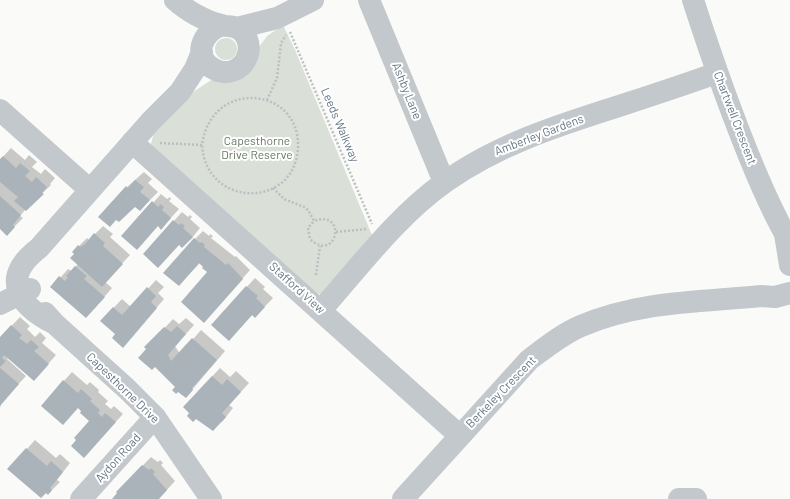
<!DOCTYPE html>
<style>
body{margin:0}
canvas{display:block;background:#fafaf8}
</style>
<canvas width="790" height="499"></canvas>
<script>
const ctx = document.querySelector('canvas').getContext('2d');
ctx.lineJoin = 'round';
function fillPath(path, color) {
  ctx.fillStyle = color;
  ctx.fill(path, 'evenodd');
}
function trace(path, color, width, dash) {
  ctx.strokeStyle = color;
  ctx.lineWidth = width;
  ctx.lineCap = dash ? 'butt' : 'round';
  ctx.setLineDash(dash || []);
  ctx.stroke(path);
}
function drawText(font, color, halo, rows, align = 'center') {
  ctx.font = font + ' Barlow,sans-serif';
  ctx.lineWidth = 4;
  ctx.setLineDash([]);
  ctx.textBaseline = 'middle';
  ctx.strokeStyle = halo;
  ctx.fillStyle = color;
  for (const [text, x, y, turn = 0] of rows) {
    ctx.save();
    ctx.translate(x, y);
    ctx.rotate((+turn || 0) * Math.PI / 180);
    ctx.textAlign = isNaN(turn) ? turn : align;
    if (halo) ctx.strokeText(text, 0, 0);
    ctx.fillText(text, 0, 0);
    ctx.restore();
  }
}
fillPath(new Path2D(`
 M 283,25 L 295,50 L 374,240 L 322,294 L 312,294 L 153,149 L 151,144 L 154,132 L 187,96 L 257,50 L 267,36 Z
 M215 49a11 11 0 1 1 22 0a11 11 0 1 1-22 0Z`), '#dadfd7');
fillPath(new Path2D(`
 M 11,148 L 25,160 L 29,155 L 37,162 L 32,167 L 41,174 L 45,169 L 55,178 L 50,184 L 51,185 L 25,210 L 20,216 L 23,218 L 7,234 L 0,228 L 0,160 Z
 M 144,172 L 152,179 L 148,183 L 158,192 L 140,210 L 127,187 Z
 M 161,194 L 167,199 L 170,197 L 171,199 L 169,201 L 179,209 L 169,220 L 161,228 L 158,225 L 123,236 Z
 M 182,212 L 188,217 L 190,215 L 192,217 L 190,219 L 200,228 L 191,239 L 179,244 L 144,254 Z
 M 103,226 L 113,234 L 110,237 L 130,255 L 105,282 L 112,288 L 94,309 L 52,287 L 68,269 L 72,271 L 78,264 L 76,253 L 79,246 L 87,238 L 89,240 Z
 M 203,231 L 209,236 L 210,234 L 213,236 L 211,238 L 235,257 L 236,256 L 250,270 L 212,313 L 208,272 L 200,263 L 179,285 L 195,239 Z
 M 255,278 L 265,287 L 263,289 L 273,298 L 255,317 L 253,314 L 229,340 L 212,325 Z
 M 156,280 L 164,287 L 158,293 L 164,299 L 123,347 L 117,334 L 101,321 L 122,299 L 131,307 Z
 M 20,317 L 30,326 L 27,329 L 35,337 L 40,332 L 46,338 L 42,343 L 56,355 L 42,371 L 9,357 L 7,359 L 26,376 L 0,404 L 1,406 L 0,407 L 0,338 Z
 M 186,318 L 194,325 L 175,346 L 180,354 L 201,330 L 225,351 L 186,397 L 176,387 L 159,334 L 173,319 L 179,324 Z
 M 220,368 L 230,377 L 236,371 L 249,383 L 229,405 L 233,408 L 222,422 L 191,413 L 184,407 Z
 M 72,372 L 87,385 L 90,382 L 99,390 L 98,392 L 108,401 L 105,404 L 111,409 L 114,406 L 123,414 L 92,448 L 91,421 L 79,407 L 42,405 Z
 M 35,440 L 56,458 L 60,454 L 70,463 L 57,480 L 60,482 L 48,494 L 9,469 Z
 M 151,457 L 158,462 L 160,460 L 163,463 L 161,465 L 175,481 L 165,492 L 158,499 L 113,499 L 119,493 L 117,492 Z`), '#0003');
fillPath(new Path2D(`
 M 3,156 L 16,168 L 20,163 L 30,171 L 25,176 L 32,182 L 36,177 L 47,187 L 42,193 L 44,194 L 26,211 L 14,201 L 18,197 L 0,182 L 0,159 Z
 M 135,180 L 144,187 L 140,192 L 150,200 L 140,211 L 135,207 L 119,222 L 116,220 L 110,227 L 98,217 L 126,186 L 128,188 Z
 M 0,196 L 21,215 L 13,225 L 15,227 L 7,236 L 0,229 Z
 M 152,201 L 158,207 L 161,204 L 164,207 L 162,210 L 171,218 L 161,230 L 158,226 L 137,250 L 121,236 Z
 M 173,220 L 179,225 L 181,223 L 185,226 L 183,228 L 193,237 L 182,248 L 179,245 L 158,268 L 143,254 Z
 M 94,233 L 105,243 L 103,246 L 123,264 L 102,287 L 70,258 L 74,254 L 72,252 L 78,245 L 80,247 L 85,244 Z
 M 194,238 L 200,243 L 202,242 L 205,245 L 204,247 L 226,265 L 228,263 L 243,279 L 204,323 L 181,302 L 207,272 L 202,268 L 203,267 L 199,263 L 179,286 L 163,273 Z
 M 75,266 L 87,276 L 84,279 L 105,297 L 86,318 L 50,287 L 59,276 L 65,281 L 68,277 L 66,276 Z
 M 246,286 L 258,296 L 256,298 L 265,307 L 255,318 L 252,315 L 229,341 L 211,325 Z
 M 147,287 L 156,296 L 151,302 L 157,308 L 123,348 L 112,338 L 115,334 L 100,321 L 113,307 L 122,315 Z
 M 11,325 L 22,335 L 19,338 L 27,344 L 31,340 L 39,347 L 34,351 L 49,364 L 34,381 L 4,355 L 2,358 L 6,361 L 0,367 L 0,337 Z
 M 177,326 L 186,334 L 168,355 L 171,361 L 192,338 L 217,360 L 192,388 L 193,390 L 186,398 L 178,392 L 176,394 L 172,390 L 175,387 L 155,367 L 152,370 L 138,358 L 146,349 L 144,347 L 164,327 L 171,332 Z
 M 0,368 L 19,384 L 0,406 Z
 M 212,376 L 222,385 L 227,379 L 241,392 L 222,413 L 226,417 L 213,431 L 196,419 L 193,422 L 187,416 L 189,413 L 183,407 Z
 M 63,380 L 78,393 L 81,389 L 92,399 L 90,401 L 100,410 L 98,413 L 102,417 L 105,413 L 116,422 L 84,458 L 71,446 L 76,440 L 74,438 L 89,421 L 80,413 L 81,411 L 78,408 L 63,425 L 41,406 Z
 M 26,448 L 47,466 L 51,461 L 63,472 L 50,488 L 52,490 L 48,495 L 46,493 L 41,498 L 7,469 Z
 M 142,465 L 149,470 L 151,468 L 155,472 L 153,474 L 167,490 L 159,499 L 112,499 L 117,493 L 116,492 Z`), '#aab3b9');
trace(new Path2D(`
 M 290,32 L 372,224
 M 267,100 L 277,78 L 281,43 L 286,35
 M 160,143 L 202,145 C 211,78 300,86 298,147 C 296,209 206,209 202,145
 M 273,188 L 284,199 L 304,207 L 308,210 L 314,221 L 308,228 L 310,239 C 337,264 348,209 314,221
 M 336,232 L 367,229
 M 316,275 L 320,246`), '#bbbfc2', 2.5, [2, 2]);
trace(new Path2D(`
 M 175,0 C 187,11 205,21 221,25 C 228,27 233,25 239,29 C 254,40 251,62 235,70 C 228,73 221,73 214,69 C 192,58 201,32 222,25
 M 369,0 L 444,182
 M 693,0 C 712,59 732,116 756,173 C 766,196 776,220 790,242
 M 237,28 L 277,18 L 313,0
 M 0,110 L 90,190
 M 132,142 L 460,436
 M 785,234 L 790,265
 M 0,304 L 30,289
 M 321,310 C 360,266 397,216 445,182 C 497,145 556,126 616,107 C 650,96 683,85 717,73
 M 45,313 L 55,324 L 127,389 L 155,417 L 211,499
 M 55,324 C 17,305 0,278 39,248 L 151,121 L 180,92 L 195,69 L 202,52
 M 81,499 L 155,417
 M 403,499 L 529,360 C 545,348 562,334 581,326 C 638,301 700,302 761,296 L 775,297 L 790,293
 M 679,499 L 696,499`), '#c3c8cc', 22);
drawText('12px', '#657683', '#fff', [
 ["Ashby Lane",407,91,68],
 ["Chartwell Crescent",735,118,69],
 ["Leeds Walkway",340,125,67],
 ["Amberley Gardens",539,135,-21],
 ["Stafford View",297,288,42],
 ["Capesthorne Drive",123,388,44],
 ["Berkeley Crescent",501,392,-46],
 ["Aydon Road",118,458,-48]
]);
drawText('12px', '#687a64', '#fff', [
 ["Capesthorne",257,141],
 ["Drive Reserve",257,155]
]);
</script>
